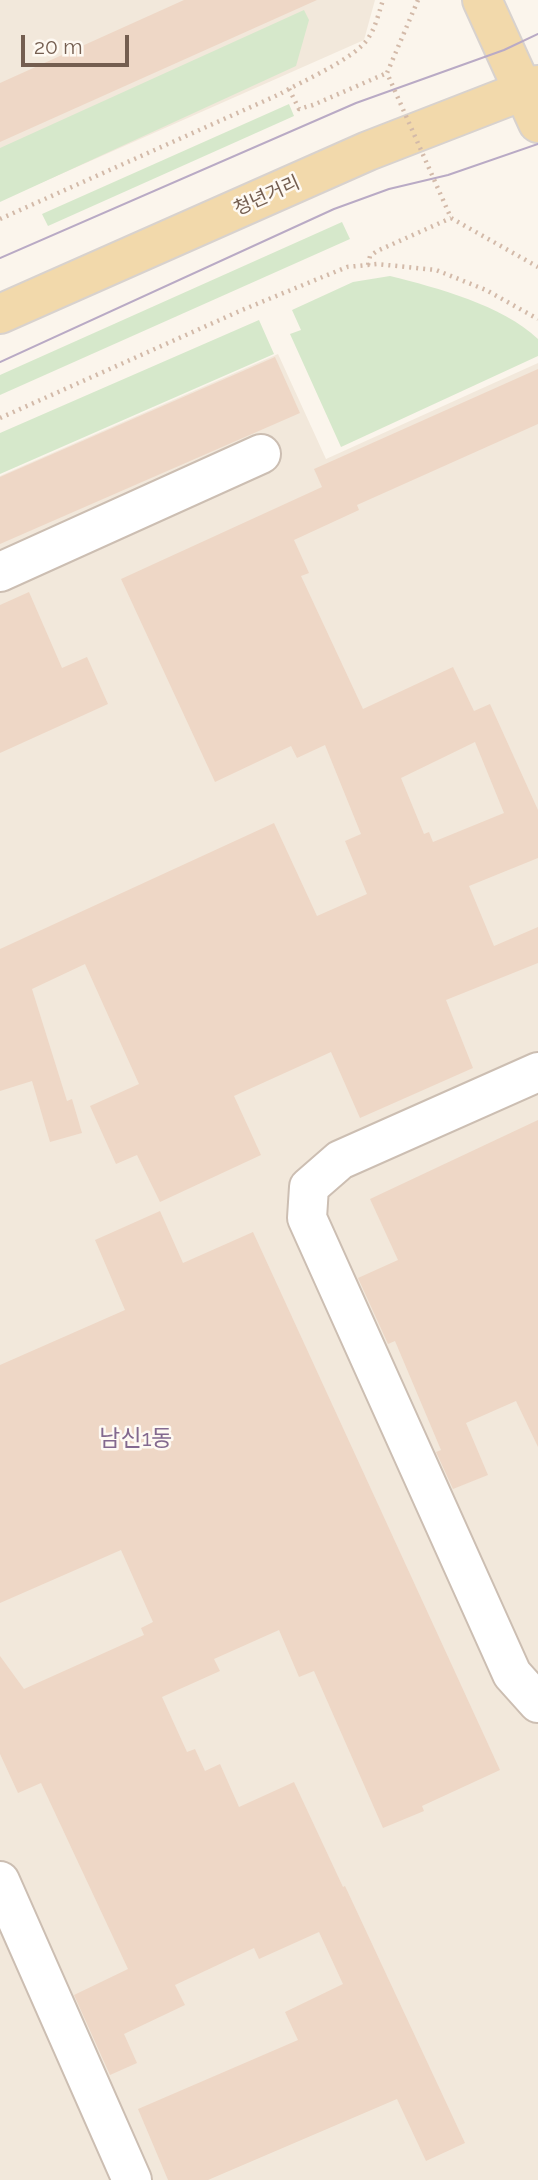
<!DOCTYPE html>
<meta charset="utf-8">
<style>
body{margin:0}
#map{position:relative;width:538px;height:2180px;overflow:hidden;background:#fbf5ec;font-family:Raleway,sans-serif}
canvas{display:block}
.scale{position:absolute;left:21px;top:35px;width:108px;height:32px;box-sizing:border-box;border:4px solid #745e50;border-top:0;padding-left:9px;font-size:21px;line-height:24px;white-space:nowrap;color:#745e50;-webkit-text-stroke:5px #fef9f2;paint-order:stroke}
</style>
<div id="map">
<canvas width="538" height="2180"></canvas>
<div class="scale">20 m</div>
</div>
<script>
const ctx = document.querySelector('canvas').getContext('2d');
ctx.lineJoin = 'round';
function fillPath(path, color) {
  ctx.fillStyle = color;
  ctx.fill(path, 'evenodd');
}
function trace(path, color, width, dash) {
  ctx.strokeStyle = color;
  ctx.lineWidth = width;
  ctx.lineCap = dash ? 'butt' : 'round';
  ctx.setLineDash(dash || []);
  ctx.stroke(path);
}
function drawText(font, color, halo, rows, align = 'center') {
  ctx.font = font + ' Raleway,"Noto Sans KR",sans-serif';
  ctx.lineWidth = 5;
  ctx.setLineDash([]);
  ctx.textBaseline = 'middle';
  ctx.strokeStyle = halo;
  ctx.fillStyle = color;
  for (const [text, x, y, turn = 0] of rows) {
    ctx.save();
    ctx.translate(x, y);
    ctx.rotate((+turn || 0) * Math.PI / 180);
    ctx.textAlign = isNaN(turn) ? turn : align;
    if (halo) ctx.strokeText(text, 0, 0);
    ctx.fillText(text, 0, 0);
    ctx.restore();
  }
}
fillPath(new Path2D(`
 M 0,0 L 375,0 L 364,40 L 0,201 Z
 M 278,354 L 326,459 L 538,363 L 538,2180 L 0,2180 L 0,476 Z`), '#f2e8db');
fillPath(new Path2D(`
 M 304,10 L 309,20 L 296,66 L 0,202 L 0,148 Z
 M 289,104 L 294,116 L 48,226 L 42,214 Z
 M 342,222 L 350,239 L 0,395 L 0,375 Z
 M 390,276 C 438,288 502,305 538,339 L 538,356 L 341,447 L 290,334 L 301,330 L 292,310 L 353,282 Z
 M 259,320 L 274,354 L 0,474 L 0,433 Z`), '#d6e8cb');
fillPath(new Path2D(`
 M 184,0 L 317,0 L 0,142 L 0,83 Z
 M 275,357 L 300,413 L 0,544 L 0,477 Z
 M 538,369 L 538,424 L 357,505 L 359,510 L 294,540 L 309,573 L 301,576 L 363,709 L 453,667 L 474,711 L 490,704 L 538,810 L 538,858 L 469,886 L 494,946 L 538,927 L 538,963 L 446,1000 L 473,1068 L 360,1118 L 331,1052 L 234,1096 L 261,1155 L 160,1202 L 137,1155 L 116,1164 L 90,1106 L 139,1084 L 85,964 L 32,989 L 67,1101 L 72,1099 L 82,1133 L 50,1142 L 32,1081 L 0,1091 L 0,949 L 274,823 L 317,916 L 367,894 L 345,841 L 361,834 L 325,745 L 297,758 L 291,746 L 215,782 L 121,579 L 322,487 L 314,469 ZM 475,742 L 504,813 L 433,842 L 429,832 L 424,834 L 401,778 Z
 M 29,592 L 62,668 L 87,657 L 108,704 L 0,753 L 0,605 Z
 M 538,1120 L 538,1447 L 516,1401 L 466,1423 L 488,1475 L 453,1489 L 436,1452 L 441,1450 L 395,1341 L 388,1344 L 358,1278 L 398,1260 L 370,1199 Z
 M 160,1211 L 183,1263 L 253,1232 L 500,1770 L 422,1806 L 424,1811 L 383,1828 L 314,1671 L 299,1677 L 279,1630 L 214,1659 L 220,1671 L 162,1697 L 187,1752 L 195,1749 L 205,1771 L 220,1764 L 239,1807 L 294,1782 L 343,1887 L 345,1886 L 465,2143 L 426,2161 L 397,2099 L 208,2180 L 168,2180 L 138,2109 L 298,2040 L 285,2012 L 343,1984 L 319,1932 L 259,1959 L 254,1948 L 175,1985 L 185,2005 L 124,2034 L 137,2063 L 110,2075 L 74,1995 L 128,1969 L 41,1783 L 18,1793 L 0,1754 L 0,1656 L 24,1689 L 144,1635 L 141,1628 L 153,1622 L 121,1550 L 0,1603 L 0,1365 L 125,1310 L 95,1240 Z`), '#eed7c6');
const minor = new Path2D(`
 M 0,572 L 261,454
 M 538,1072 L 340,1160 L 309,1187 L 307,1218 L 512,1674 L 538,1703
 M 0,1881 L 132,2180`);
const major = new Path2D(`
 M 482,0 L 538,123
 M 0,314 L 368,151 L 538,85`);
trace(minor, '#ccbeb2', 42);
trace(major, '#d8d2ce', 42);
trace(new Path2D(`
 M 289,89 L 299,109 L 313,105 L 387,73
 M 0,219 L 280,94 C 302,81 357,58 369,37 C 376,26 379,12 383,0
 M 368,265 L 370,256 L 377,251 L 451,218
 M 0,418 L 242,310 L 347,267 L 377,264 L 436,270 L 486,290 L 538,319`), '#d3baa9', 4.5, [2, 5]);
trace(minor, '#fff', 38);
trace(major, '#f2d9ab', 38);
trace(new Path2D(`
 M 0,258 L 356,103 L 504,50 L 538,34
 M 0,362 L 334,209 L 389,189 L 448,175 L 538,144`), '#b9aac5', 2);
trace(new Path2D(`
 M 418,0 L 387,73 L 451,218 L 538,267`), '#d3baa9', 4.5, [2, 5]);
drawText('19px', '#745e50', '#fef9f2', [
 ["청년거리",267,196,-24]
]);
drawText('23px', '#83698f', '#fef9f2', [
 ["남신1동",136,1439]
]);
</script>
